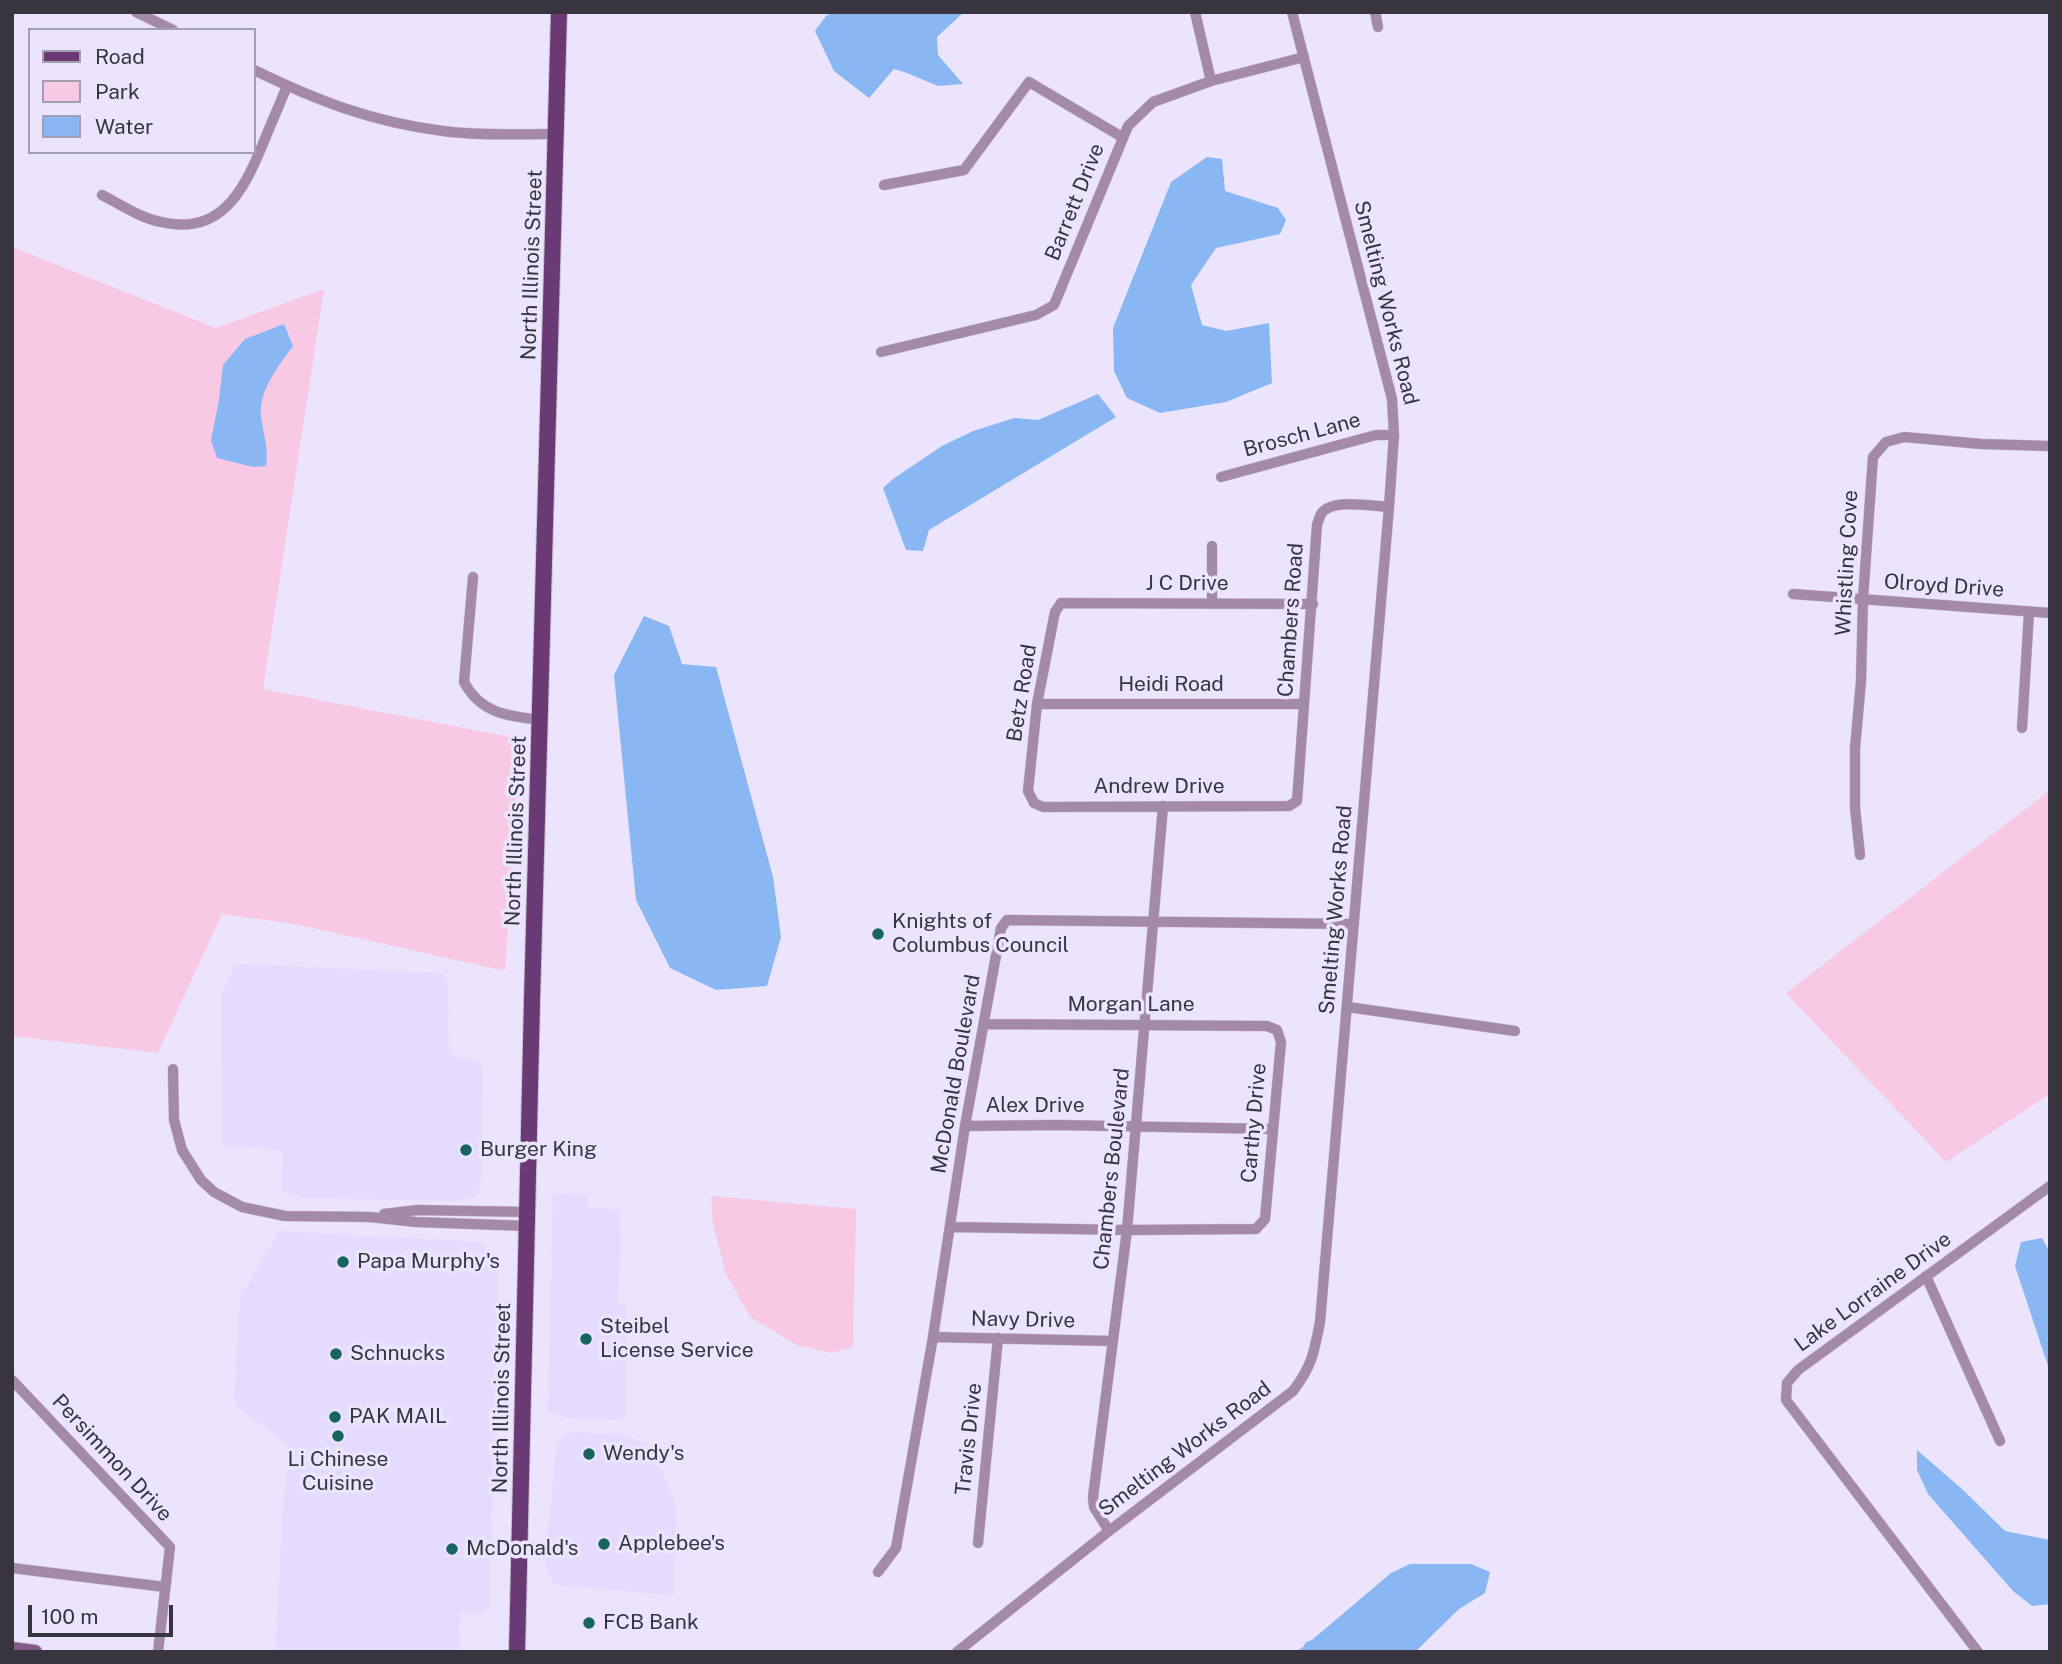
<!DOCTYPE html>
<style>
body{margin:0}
#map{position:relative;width:2062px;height:1664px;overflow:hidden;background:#ebe4fc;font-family:"Public Sans",sans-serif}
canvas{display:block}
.frame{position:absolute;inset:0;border:14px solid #383440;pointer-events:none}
.legend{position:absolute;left:28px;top:28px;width:228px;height:126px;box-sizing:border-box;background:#ebe4fc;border:2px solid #a39eb1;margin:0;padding:9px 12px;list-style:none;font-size:21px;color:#383440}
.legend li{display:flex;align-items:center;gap:14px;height:35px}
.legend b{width:35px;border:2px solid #a39eb1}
.scale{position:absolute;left:28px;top:1605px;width:145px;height:32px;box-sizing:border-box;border:4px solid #383440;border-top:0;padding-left:9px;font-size:21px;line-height:24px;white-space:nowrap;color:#383440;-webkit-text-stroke:5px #ebe4fc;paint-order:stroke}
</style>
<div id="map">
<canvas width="2062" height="1664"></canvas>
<div class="frame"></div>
<ul class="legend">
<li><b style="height:9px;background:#693a73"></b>Road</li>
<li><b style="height:19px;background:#f8c9e4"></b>Park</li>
<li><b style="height:19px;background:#89b7f3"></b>Water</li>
</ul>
<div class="scale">100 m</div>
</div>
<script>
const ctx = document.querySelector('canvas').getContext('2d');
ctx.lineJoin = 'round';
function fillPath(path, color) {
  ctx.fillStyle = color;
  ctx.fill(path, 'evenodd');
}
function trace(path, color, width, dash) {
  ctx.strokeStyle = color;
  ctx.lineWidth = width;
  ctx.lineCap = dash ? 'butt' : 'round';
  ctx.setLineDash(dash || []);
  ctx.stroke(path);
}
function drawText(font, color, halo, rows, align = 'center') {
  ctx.font = font + ' "Public Sans",sans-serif';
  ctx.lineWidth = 7;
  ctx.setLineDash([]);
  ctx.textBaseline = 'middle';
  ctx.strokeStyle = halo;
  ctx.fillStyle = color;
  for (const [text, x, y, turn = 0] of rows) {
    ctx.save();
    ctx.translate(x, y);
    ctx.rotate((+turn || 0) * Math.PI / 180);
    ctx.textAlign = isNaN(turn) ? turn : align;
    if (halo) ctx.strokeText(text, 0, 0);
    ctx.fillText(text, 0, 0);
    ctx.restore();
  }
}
fillPath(new Path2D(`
 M 235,964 L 442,973 L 448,982 L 449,1047 L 452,1056 L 462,1059 L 470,1058 L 481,1063 L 483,1076 L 481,1182 L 478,1193 L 473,1197 L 456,1201 L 302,1198 L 282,1190 L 283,1151 L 222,1145 L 221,995 Z
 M 553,1193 L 587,1196 L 587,1207 L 621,1210 L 618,1304 L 626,1305 L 626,1412 L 622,1420 L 568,1418 L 548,1412 Z
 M 279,1231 L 480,1242 L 498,1262 L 498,1288 L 489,1608 L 483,1614 L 460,1613 L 459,1652 L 275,1652 L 283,1508 L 290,1449 L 285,1442 L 238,1408 L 234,1400 L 240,1297 Z
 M 573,1432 L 624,1435 L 646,1444 L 658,1461 L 677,1507 L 673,1595 L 554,1585 L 545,1566 L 556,1448 L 563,1435 Z`), '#e5dbff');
fillPath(new Path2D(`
 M 12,247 L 216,328 L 324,289 L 263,689 L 520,739 L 505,971 L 295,924 L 222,914 L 158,1053 L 12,1036 Z
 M 2050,790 L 2050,1094 L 1946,1162 L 1786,993 Z
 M 711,1196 L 856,1209 L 853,1347 L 830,1353 L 797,1345 L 750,1317 L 726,1274 L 713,1225 Z`), '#f8c9e4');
fillPath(new Path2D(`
 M 833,12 L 964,12 L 937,37 L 938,55 L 963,84 L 938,86 L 907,73 L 894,69 L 869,98 L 834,71 L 815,31 L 826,16 Z
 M 1207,157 L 1222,159 L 1225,191 L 1278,208 L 1286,220 L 1280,234 L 1216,248 L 1191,285 L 1202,325 L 1226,331 L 1269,323 L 1272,383 L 1226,402 L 1160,413 L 1127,398 L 1114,371 L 1113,328 L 1171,182 Z
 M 284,324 L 293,346 C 280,364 258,391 261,416 C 263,433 269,449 266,466 L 253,467 L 217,458 L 211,440 L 219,400 L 223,365 L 245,339 Z
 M 1098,394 L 1116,417 L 929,530 L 923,551 L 906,550 L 883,488 L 893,479 L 942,446 L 973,431 L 1014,418 L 1038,420 Z
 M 644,616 L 669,626 L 682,664 L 716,667 L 773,877 L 781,937 L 767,986 L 716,990 L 670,968 L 636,900 L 614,675 Z
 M 2042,1238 L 2050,1253 L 2050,1372 L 2015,1266 L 2021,1242 Z
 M 1917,1450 L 1962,1489 L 2005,1531 L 2050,1540 L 2050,1604 L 2032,1606 L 2013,1591 L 1928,1494 L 1917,1470 Z
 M 1410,1564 L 1471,1564 L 1490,1572 L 1485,1593 L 1459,1609 L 1415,1652 L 1295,1652 L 1303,1647 L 1306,1642 L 1312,1640 L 1391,1573 Z`), '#89b7f3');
const street = new Path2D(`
 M 136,12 L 173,30
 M 1195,12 L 1211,81
 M 1375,12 L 1378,27
 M 254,70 C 318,101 372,122 443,131 C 480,136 519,134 556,134
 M 884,185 L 964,170 L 1029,82 L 1122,137
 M 102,195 C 120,204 140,218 161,222 C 220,236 243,192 262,146 C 270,126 279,106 287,86
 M 881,352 L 1036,315 L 1054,305 L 1128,126 L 1153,102 L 1211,81 L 1304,57
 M 1221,477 L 1376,435 L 1394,435
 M 473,577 L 464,682 C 481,714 508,716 541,720
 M 1793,594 L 2050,613
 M 1212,604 L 1212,546
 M 1313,604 L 1061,603 L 1055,612 L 1037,704 L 1028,791 L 1034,803 L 1043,807 L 1289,806 L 1297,801 L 1317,525 C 1318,522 1319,518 1321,514 C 1331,498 1372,506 1389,507
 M 1037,704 L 1304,704
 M 2022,728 L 2029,612
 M 1860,855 L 1855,808 L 1855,748 L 1861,681 L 1863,599 L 1873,457 L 1886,442 L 1904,437 L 1981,444 L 2050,446
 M 1348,1007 L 1515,1031
 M 173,1069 L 174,1120 L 182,1150 L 201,1180 L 214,1192 L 242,1207 L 285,1216 L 370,1217 L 416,1222 L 528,1226
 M 965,1126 L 1058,1125 L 1272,1129
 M 384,1214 L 417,1210 L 528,1212
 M 951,1227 L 1127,1230 L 1256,1229 L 1265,1219 L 1281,1042 L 1277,1030 L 1267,1026 L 984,1024
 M 1926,1276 L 2000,1441
 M 933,1337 L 1112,1341
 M 12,1380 L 170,1547 L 158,1652
 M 1109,1531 L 1094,1507 L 1093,1497 L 1127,1230 L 1163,806
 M 978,1543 L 998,1338
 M 12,1568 L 165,1587
 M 878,1572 L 896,1548 L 933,1337 L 965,1126 L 1001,928 L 1007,920 L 1354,924
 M 957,1652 L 1109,1531 L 1293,1391 C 1312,1366 1314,1353 1320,1322 L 1389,507 L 1394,435 L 1392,399 L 1292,12
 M 1978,1652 L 1786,1400 L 1787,1383 L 1798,1370 L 2050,1186`);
const secondary = new Path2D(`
 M 12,1649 L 35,1652`);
const primary = new Path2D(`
 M 517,1652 L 532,1000 L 559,12`);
trace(street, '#c7c1d6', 11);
trace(secondary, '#c7c1d6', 16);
trace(primary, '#c7c1d6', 18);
trace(street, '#a489a9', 10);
trace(secondary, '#825b8a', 14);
trace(primary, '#693a73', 16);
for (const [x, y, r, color] of [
 [878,934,7,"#176460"],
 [466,1150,7,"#176460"],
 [343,1262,7,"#176460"],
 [586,1339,7,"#176460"],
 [336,1354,7,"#176460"],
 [335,1417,7,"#176460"],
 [338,1436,7,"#176460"],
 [589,1454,7,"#176460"],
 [604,1544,7,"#176460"],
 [452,1549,7,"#176460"],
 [589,1623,7,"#176460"]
]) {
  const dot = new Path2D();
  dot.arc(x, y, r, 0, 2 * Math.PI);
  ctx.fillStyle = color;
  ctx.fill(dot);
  trace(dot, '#ebe4fc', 2.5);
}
drawText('21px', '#383440', '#ebe4fc', [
 ["Barrett Drive",1075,202,-68],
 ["North Illinois Street",532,265,-88],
 ["Smelting Works Road",1386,303,76],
 ["Brosch Lane",1302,435,-15],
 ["Whistling Cove",1847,563,-87],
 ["J C Drive",1187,584],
 ["Olroyd Drive",1944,586,4],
 ["Chambers Road",1291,620,-86],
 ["Heidi Road",1171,685],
 ["Betz Road",1022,693,-81],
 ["Andrew Drive",1159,787],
 ["North Illinois Street",516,831,-88],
 ["Smelting Works Road",1336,910,-85],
 ["Morgan Lane",1131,1005],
 ["McDonald Boulevard",956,1074,-80],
 ["Alex Drive",1035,1106],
 ["Carthy Drive",1254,1123,-85],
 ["Chambers Boulevard",1112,1169,-84],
 ["Lake Lorraine Drive",1873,1292,-36],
 ["Navy Drive",1023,1320,1],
 ["North Illinois Street",502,1398,-89],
 ["Travis Drive",969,1439,-84],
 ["Smelting Works Road",1185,1449,-37],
 ["Persimmon Drive",112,1458,47]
]);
drawText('21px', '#383440', '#ebe4fc', [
 ["Knights of",892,922],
 ["Columbus Council",892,946],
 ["Burger King",480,1150],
 ["Papa Murphy's",357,1262],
 ["Steibel",600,1327],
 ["License Service",600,1351],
 ["Schnucks",350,1354],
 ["PAK MAIL",349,1417],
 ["Wendy's",603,1454],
 ["Li Chinese",338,1460,"center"],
 ["Cuisine",338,1484,"center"],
 ["Applebee's",618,1544],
 ["McDonald's",466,1549],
 ["FCB Bank",603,1623]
], 'left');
</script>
